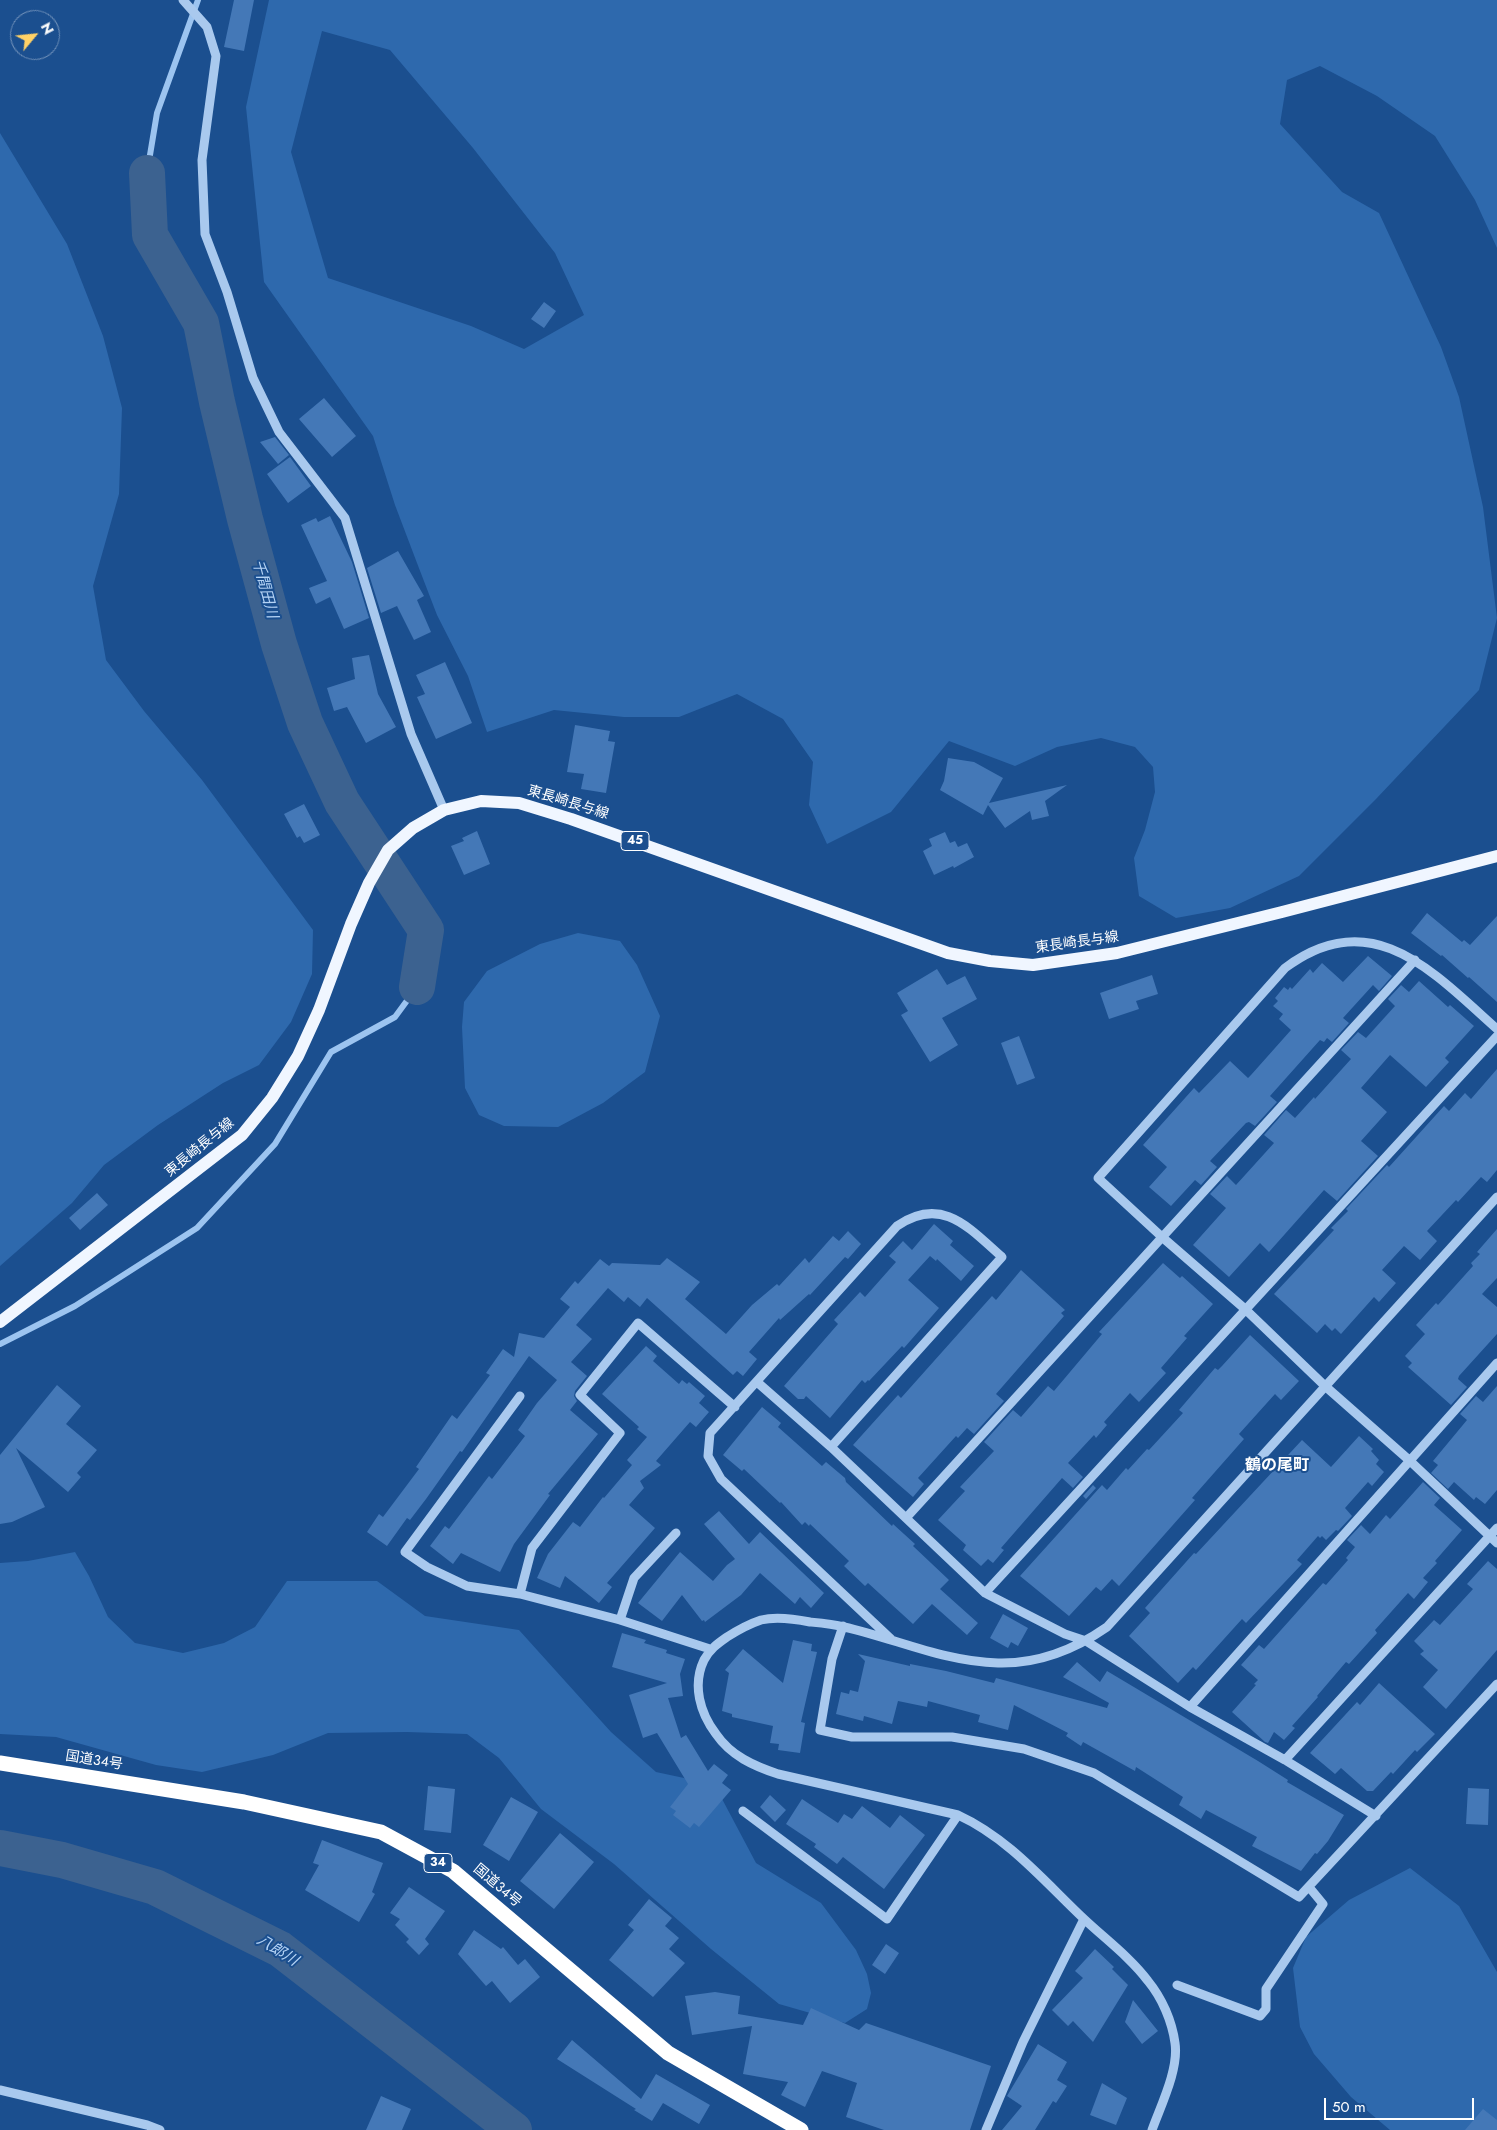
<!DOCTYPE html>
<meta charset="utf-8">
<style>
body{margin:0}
#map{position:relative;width:1497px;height:2130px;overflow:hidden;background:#1b4f8f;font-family:Jost,sans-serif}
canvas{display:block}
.north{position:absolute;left:10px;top:10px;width:50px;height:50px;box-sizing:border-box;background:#1b4f8f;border:1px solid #7695bc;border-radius:50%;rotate:62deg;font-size:14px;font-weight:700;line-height:20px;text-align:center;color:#fff}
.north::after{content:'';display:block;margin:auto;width:18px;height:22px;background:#ffd166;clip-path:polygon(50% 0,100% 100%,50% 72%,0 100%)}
.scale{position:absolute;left:1324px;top:2098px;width:150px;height:22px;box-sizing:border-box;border:2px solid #fff;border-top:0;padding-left:6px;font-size:15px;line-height:18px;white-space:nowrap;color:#fff;-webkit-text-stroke:4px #1b4f8f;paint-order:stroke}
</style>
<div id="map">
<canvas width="1497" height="2130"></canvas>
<div class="north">N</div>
<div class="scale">50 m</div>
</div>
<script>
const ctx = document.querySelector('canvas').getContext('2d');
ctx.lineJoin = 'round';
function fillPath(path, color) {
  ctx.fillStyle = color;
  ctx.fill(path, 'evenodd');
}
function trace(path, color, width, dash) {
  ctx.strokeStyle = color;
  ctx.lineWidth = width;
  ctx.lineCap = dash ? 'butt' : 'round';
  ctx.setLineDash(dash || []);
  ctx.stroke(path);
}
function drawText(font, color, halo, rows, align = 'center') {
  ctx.font = font + ' Jost,"Noto Sans JP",sans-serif';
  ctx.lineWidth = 4;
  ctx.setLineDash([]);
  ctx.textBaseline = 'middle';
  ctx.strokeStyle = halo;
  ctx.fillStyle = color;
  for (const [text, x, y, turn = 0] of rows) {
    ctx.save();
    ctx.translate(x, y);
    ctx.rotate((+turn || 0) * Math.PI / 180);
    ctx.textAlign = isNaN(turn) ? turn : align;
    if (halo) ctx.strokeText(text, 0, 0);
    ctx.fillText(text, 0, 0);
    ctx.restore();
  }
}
fillPath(new Path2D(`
 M 269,0 L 1497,0 L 1497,248 L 1475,200 L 1435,136 L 1377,96 L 1320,66 L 1287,80 L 1280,124 L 1342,192 L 1379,213 L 1441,347 L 1459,397 L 1483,507 L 1497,618 L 1479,690 L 1376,799 L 1299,876 L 1230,908 L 1176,918 L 1139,896 L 1134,858 L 1145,830 L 1155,792 L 1153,767 L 1135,747 L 1101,738 L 1057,747 L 1015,766 L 949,741 L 891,812 L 827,844 L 809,805 L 813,762 L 783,719 L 737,694 L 679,717 L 624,717 L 554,710 L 487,732 L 468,676 L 437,615 L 417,563 L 395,505 L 373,436 L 264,282 L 246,107 ZM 322,31 L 390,50 L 473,148 L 555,253 L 584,315 L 524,349 L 471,326 L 328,278 L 291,152 Z
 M 0,133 L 67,244 L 103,336 L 122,408 L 119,494 L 93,586 L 106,660 L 144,711 L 202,780 L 313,930 L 312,974 L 291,1022 L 259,1065 L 223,1083 L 158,1125 L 104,1165 L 72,1203 L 0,1266 Z
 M 578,933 L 620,941 L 637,965 L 660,1016 L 645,1072 L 603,1103 L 558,1127 L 504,1126 L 479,1115 L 465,1088 L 462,1027 L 464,1002 L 487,971 L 540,944 Z
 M 75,1552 L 89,1576 L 108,1617 L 135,1643 L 183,1653 L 224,1643 L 255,1627 L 287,1581 L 377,1581 L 425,1616 L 519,1630 L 611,1732 L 656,1772 L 684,1778 L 721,1797 L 756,1863 L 821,1903 L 856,1950 L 867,1974 L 871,1993 L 867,2009 L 845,2023 L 779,2004 L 711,1949 L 614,1864 L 541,1809 L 499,1758 L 467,1734 L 407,1732 L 328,1733 L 273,1755 L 202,1772 L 156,1765 L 56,1737 L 0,1734 L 0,1563 L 28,1561 Z
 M 1410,1868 L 1459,1906 L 1497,1972 L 1497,2130 L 1390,2130 L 1351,2097 L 1314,2054 L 1300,2027 L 1293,1968 L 1306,1937 L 1349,1900 Z`), '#2e69ad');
trace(new Path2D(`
 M 147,173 L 157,113 L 198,0
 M 0,1344 L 75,1306 L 197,1228 L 275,1144 L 331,1052 L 395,1017 L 417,987`), '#9cc4f0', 6);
trace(new Path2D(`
 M 147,173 L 150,235 L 201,323 L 217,402 L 245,519 L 279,644 L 305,723 L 342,802 L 426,930 L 417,987
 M 0,1848 L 62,1860 L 155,1887 L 280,1949 L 514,2130`), '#3c6290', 36);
fillPath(new Path2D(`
 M 234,0 L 254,0 L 244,51 L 224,47 Z
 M 544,302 L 556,311 L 544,328 L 531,319 Z
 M 324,398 L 356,436 L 332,457 L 299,419 Z
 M 275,437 L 289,455 L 278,464 L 260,442 Z
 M 290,457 L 311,486 L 288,503 L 267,474 Z
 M 330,516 L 352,562 L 369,618 L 344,629 L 330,597 L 316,604 L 309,588 L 327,581 L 301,525 L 316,518 L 318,522 Z
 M 398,551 L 424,596 L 417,600 L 431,632 L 414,640 L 397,606 L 381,613 L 367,568 Z
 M 369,655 L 378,694 L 396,727 L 366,743 L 347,707 L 334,711 L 327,688 L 355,679 L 352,658 Z
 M 445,662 L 472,723 L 436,739 L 417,697 L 425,694 L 416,675 Z
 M 575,725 L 610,731 L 608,741 L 615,742 L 606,793 L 581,789 L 584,774 L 567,772 Z
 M 948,758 L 974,762 L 1003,778 L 989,803 L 1067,785 L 1045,801 L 1049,816 L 1032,820 L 1030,811 L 1005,828 L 988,805 L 983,815 L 940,790 L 944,781 Z
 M 304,804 L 320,835 L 304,843 L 300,836 L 297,838 L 284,814 Z
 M 477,831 L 490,864 L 464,875 L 451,846 L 464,841 L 462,838 Z
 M 945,832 L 950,843 L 955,841 L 958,847 L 967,843 L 974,857 L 954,868 L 953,866 L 934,875 L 923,851 L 932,846 L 929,839 Z
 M 1427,913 L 1462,942 L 1464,940 L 1470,945 L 1497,916 L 1497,1002 L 1469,977 L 1468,978 L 1442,955 L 1441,956 L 1411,933 Z
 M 1368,956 L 1392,976 L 1379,991 L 1373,985 L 1343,1018 L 1349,1023 L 1332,1042 L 1327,1038 L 1324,1042 L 1320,1040 L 1270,1096 L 1277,1102 L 1255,1126 L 1249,1122 L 1246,1123 L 1210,1161 L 1217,1167 L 1201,1185 L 1195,1180 L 1171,1206 L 1149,1187 L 1167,1167 L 1143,1145 L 1194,1088 L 1199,1093 L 1230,1061 L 1248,1078 L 1251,1075 L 1291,1030 L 1279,1019 L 1283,1014 L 1273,1006 L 1278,1001 L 1275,998 L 1284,987 L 1288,990 L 1290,987 L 1292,989 L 1310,969 L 1313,973 L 1322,963 L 1343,982 Z
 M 937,969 L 947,985 L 965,976 L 977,999 L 942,1018 L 958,1045 L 930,1062 L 901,1015 L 908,1011 L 897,993 Z
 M 1152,975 L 1158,994 L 1136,1001 L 1139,1009 L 1109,1019 L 1100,993 Z
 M 1419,981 L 1448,1007 L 1450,1005 L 1474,1026 L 1445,1058 L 1449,1062 L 1426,1087 L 1390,1055 L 1361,1088 L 1387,1112 L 1361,1141 L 1378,1156 L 1337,1201 L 1324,1190 L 1269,1252 L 1260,1243 L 1229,1277 L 1193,1245 L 1226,1208 L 1210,1194 L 1227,1176 L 1236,1185 L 1274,1143 L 1264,1135 L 1286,1110 L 1295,1118 L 1314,1097 L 1315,1099 L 1351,1059 L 1341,1050 L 1358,1032 L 1366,1038 L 1395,1006 L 1388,999 L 1401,985 L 1409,992 Z
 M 1019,1036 L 1035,1078 L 1017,1085 L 1001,1043 Z
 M 1497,1069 L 1497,1170 L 1487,1182 L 1481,1177 L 1458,1202 L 1456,1200 L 1427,1231 L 1437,1241 L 1420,1260 L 1404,1246 L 1382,1270 L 1396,1283 L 1379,1302 L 1374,1297 L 1341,1334 L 1335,1328 L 1332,1331 L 1325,1324 L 1317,1333 L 1274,1294 L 1334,1230 L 1331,1228 L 1348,1211 L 1346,1209 L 1387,1165 L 1389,1167 L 1444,1106 L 1449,1111 L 1465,1093 L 1471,1099 Z
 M 97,1193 L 108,1205 L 80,1230 L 69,1218 Z
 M 934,1224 L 953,1241 L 950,1245 L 974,1266 L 961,1281 L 937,1259 L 936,1261 L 930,1256 L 908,1280 L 939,1308 L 904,1348 L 902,1346 L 869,1381 L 868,1380 L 865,1383 L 862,1380 L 830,1418 L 806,1396 L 804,1399 L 798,1399 L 784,1386 L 838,1324 L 834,1320 L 860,1292 L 865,1297 L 896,1262 L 889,1256 L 903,1241 L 912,1250 Z
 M 1497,1229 L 1497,1278 L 1482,1294 L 1497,1307 L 1497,1334 L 1459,1376 L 1458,1379 L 1467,1387 L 1451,1405 L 1408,1367 L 1412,1363 L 1405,1356 L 1425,1334 L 1416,1325 L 1436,1303 L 1438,1305 L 1473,1266 L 1471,1263 L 1480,1254 L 1477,1252 Z
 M 848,1231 L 861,1244 L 848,1259 L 845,1257 L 810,1295 L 809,1294 L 780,1320 L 779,1318 L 749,1352 L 757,1359 L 743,1376 L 737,1371 L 733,1375 L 647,1298 L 640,1307 L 628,1297 L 624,1302 L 608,1288 L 576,1325 L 592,1339 L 571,1362 L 587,1376 L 575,1391 L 574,1396 L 577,1401 L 570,1410 L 598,1434 L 548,1494 L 550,1495 L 514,1544 L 500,1572 L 461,1553 L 453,1564 L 430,1546 L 445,1526 L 449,1529 L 489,1476 L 492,1479 L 525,1436 L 518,1430 L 537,1403 L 557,1380 L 529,1356 L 462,1452 L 460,1451 L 426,1499 L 410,1520 L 407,1518 L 387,1546 L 367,1532 L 379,1514 L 383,1517 L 419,1469 L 416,1467 L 452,1415 L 457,1419 L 490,1375 L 486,1373 L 503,1349 L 514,1357 L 519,1333 L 544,1338 L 570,1307 L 560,1299 L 575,1281 L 578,1284 L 600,1259 L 609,1266 L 612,1263 L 660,1265 L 667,1258 L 700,1282 L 685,1299 L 726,1334 L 752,1305 L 777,1284 L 779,1286 L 805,1258 L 809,1263 L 833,1236 L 839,1241 Z
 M 1163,1263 L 1180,1278 L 1182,1276 L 1213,1304 L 1184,1336 L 1187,1338 L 1161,1368 L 1166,1373 L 1139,1402 L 1130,1393 L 1104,1422 L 1107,1425 L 1096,1438 L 1094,1435 L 1068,1463 L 1083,1477 L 1073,1488 L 1062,1478 L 1001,1548 L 1004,1550 L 993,1563 L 988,1559 L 981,1566 L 963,1550 L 966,1545 L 938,1520 L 965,1491 L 960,1487 L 994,1451 L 984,1442 L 1013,1410 L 1021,1417 L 1048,1386 L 1054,1391 L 1102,1334 L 1099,1332 Z
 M 1021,1270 L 1065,1310 L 1061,1313 L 1064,1316 L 996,1394 L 1004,1401 L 974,1434 L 967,1428 L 958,1438 L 956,1436 L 918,1478 L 924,1484 L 913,1497 L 853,1445 L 898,1395 L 901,1398 L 992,1296 L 996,1300 Z
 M 1250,1335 L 1299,1381 L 1281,1400 L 1275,1394 L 1239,1434 L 1244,1439 L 1192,1498 L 1195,1500 L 1119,1586 L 1112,1579 L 1101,1591 L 1096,1587 L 1069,1616 L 1020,1576 L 1102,1485 L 1107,1490 L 1126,1468 L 1128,1470 L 1147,1449 L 1149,1450 L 1183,1413 L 1179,1410 L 1215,1368 L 1218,1370 L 1222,1366 Z
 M 646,1346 L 657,1356 L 653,1361 L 679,1384 L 682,1380 L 687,1384 L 689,1382 L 705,1396 L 699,1403 L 709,1412 L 696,1427 L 690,1422 L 656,1461 L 661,1465 L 640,1481 L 644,1488 L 629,1505 L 655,1528 L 607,1583 L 612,1587 L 599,1603 L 565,1576 L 560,1588 L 537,1578 L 548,1554 L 573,1522 L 580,1527 L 603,1497 L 604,1498 L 632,1465 L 627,1460 L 647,1437 L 637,1429 L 639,1427 L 602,1394 Z
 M 57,1385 L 81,1406 L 66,1424 L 97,1450 L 77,1473 L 81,1477 L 68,1492 L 16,1448 L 45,1507 L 12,1522 L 0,1524 L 0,1455 Z
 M 1497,1386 L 1497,1490 L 1485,1504 L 1476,1497 L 1474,1500 L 1454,1482 L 1448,1489 L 1431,1473 L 1438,1465 L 1433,1461 L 1467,1420 L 1460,1414 L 1476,1396 L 1483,1402 Z
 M 762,1407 L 781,1423 L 778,1427 L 822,1466 L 826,1462 L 845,1478 L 846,1482 L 892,1526 L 893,1524 L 915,1544 L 913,1546 L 949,1580 L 940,1589 L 978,1623 L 967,1635 L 932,1604 L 913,1624 L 868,1583 L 865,1586 L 844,1566 L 849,1561 L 810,1524 L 809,1526 L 805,1522 L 802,1525 L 781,1502 L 780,1503 L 744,1469 L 742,1471 L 723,1455 Z
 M 1359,1436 L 1373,1449 L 1371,1451 L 1379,1460 L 1376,1464 L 1384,1472 L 1372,1486 L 1368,1482 L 1345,1508 L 1352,1516 L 1338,1531 L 1336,1530 L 1326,1540 L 1322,1536 L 1320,1538 L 1318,1536 L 1297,1560 L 1302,1564 L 1246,1623 L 1242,1619 L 1196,1670 L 1193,1667 L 1178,1683 L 1129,1636 L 1150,1613 L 1145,1608 L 1194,1553 L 1196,1554 L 1302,1440 L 1331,1467 Z
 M 1423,1482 L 1440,1498 L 1434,1505 L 1462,1530 L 1435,1561 L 1437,1563 L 1423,1578 L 1428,1582 L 1414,1599 L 1408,1593 L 1375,1630 L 1377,1633 L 1349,1664 L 1346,1662 L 1317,1696 L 1318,1697 L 1292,1726 L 1295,1728 L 1284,1740 L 1274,1732 L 1268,1743 L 1265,1742 L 1232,1712 L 1256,1685 L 1254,1684 L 1258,1680 L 1241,1665 L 1259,1645 L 1264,1649 L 1323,1583 L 1326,1585 L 1348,1560 L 1346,1558 L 1355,1547 L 1347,1540 L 1361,1525 L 1370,1534 L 1386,1515 L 1390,1519 Z
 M 1093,1485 L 1096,1488 L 1086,1499 L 1083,1496 Z
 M 719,1511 L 749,1544 L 760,1532 L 824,1593 L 811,1608 L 800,1597 L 795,1604 L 760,1573 L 741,1595 L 705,1622 L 704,1620 L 702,1621 L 682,1595 L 662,1621 L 638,1603 L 680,1552 L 713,1581 L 727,1565 L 735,1559 L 704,1524 Z
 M 1488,1561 L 1497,1569 L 1497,1650 L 1446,1709 L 1423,1687 L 1438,1670 L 1420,1654 L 1424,1651 L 1414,1641 L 1434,1620 L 1440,1625 L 1473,1589 L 1467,1584 Z
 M 1003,1614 L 1028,1628 L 1018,1646 L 1011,1642 L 1008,1648 L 990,1638 Z
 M 622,1633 L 646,1640 L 644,1643 L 667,1650 L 666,1653 L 685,1659 L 680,1674 L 683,1696 L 668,1698 L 681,1738 L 686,1735 L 708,1771 L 714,1764 L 728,1775 L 722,1783 L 731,1790 L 699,1827 L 694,1823 L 690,1828 L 673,1815 L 676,1811 L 670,1807 L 688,1784 L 657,1733 L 643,1738 L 629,1695 L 667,1683 L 612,1667 Z
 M 793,1640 L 812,1644 L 811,1651 L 817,1652 L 801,1722 L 805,1723 L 800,1753 L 778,1750 L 779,1744 L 770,1743 L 773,1726 L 732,1717 L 732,1714 L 722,1711 L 729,1673 L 725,1670 L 743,1649 L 783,1683 Z
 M 858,1654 L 910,1666 L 910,1664 L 946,1671 L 994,1683 L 996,1678 L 1107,1708 L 1109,1703 L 1063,1677 L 1077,1662 L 1100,1682 L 1107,1671 L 1258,1761 L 1288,1780 L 1287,1782 L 1344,1815 L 1328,1841 L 1317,1854 L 1315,1853 L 1301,1871 L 1252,1846 L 1257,1837 L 1206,1810 L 1201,1819 L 1179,1805 L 1183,1797 L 1136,1767 L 1135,1771 L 1083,1742 L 1081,1746 L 1066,1736 L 1068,1733 L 1014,1705 L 1008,1730 L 978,1722 L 980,1715 L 928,1701 L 927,1707 L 898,1701 L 892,1724 L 864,1716 L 863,1721 L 836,1714 L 841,1692 L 849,1694 L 850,1690 L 858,1692 L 865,1661 Z
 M 1379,1683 L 1435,1734 L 1417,1752 L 1415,1750 L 1393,1774 L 1391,1772 L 1373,1791 L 1367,1791 L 1341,1768 L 1335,1774 L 1310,1753 L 1357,1702 L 1360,1705 Z
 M 428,1786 L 455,1789 L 451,1833 L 424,1830 Z
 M 1468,1788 L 1489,1789 L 1488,1825 L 1466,1824 Z
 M 770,1795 L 786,1810 L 775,1822 L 760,1807 Z
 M 511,1797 L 538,1812 L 509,1861 L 483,1845 Z
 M 802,1799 L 838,1823 L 844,1814 L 852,1819 L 862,1806 L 890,1828 L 900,1815 L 925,1835 L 884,1889 L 843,1857 L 837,1864 L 814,1847 L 816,1844 L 786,1824 Z
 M 560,1833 L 594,1862 L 554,1909 L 520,1881 Z
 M 322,1840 L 383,1863 L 372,1892 L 375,1894 L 359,1922 L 305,1890 L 319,1865 L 313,1863 Z
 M 409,1887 L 445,1911 L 425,1939 L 429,1944 L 419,1955 L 406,1942 L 409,1939 L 395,1925 L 400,1919 L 390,1913 Z
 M 649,1899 L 672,1918 L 665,1926 L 679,1938 L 669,1949 L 685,1963 L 653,1997 L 609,1960 L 634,1930 L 628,1925 Z
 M 474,1930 L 501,1949 L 503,1947 L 518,1965 L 525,1959 L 540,1977 L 510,2003 L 492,1981 L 486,1986 L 458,1954 Z
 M 886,1944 L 899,1953 L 885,1974 L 872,1965 Z
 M 1095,1949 L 1114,1967 L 1112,1969 L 1128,1985 L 1093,2042 L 1073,2021 L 1068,2026 L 1052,2010 L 1083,1978 L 1075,1971 Z
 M 715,1992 L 740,1996 L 738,2014 L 803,2025 L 811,2008 L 859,2030 L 866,2023 L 991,2066 L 970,2130 L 884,2130 L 846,2117 L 857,2083 L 822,2071 L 805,2107 L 781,2095 L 788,2082 L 743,2074 L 752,2026 L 692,2035 L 685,1996 Z
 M 1133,2000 L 1158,2031 L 1142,2044 L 1125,2022 Z
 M 572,2040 L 641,2099 L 656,2074 L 710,2105 L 699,2124 L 663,2103 L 652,2121 L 634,2110 L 636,2109 L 557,2059 Z
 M 1038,2044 L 1067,2062 L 1057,2080 L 1067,2086 L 1056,2103 L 1053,2101 L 1035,2130 L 1002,2130 L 1022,2106 L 1007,2096 Z
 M 1102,2083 L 1127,2098 L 1116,2125 L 1090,2115 Z
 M 381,2096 L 411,2109 L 402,2130 L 366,2130 Z
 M 1483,2109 L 1497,2120 L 1497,2130 L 1465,2130 Z`), '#4478b7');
trace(new Path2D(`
 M 183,0 L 207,27 L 216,56 L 202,160 L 205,234 L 227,292 L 253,378 L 279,432 L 345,518 L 411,734 L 444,810
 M 1497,1029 C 1433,972 1372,903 1285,968 L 1098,1178 L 1162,1237 L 1245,1309 L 1325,1386 L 1409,1460 L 1497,1543
 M 757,1382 L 831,1447 L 985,1593 L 1065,1634 L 1086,1641 L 1190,1707 L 1285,1760 L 1376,1816
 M 520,1396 L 405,1552 L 427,1567 L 467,1586 L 520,1594 L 620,1620 L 710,1649
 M 831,1447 L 1002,1257 C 969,1228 942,1195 897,1226 L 710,1433 L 708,1456 L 721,1479 L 891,1639
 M 906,1518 L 1415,960
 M 985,1593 L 1497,1036
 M 520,1594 L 532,1548 L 620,1433 L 580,1395 L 638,1323 L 735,1407
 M 620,1620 L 634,1578 L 676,1533
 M 843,1626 L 832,1659 L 820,1730 L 852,1737 L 952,1737 L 1024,1749 L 1094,1773 L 1299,1897 L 1497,1684
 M 1190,1707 L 1497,1363
 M 1285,1760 L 1497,1528
 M 743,1811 L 887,1919 L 958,1815
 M 1177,1985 L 1260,2016 L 1266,2009 L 1266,1989 L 1323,1904 L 1309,1887
 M 0,2090 L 147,2125 L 160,2130
 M 986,2130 L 1023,2042 L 1084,1919
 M 1152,2130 C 1161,2105 1179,2069 1175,2043 C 1172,2021 1162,1998 1148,1981 C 1130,1957 1104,1938 1083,1918 C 1043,1880 1008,1838 958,1815 L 778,1774 C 754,1766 731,1756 716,1734 C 700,1713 692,1685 704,1660 C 710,1649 717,1644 727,1637 C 738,1630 749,1624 761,1620 C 777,1616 795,1619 810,1622 C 821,1623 833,1624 844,1627 C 894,1638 945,1662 998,1663 C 1037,1664 1074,1650 1107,1627 L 1497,1197`), '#a9c9ee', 9);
trace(new Path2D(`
 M 0,1322 L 242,1135 L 272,1098 L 298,1056 L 319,1010 L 351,924 L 369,883 L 388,850 L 413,828 L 444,810 L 481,801 L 519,803 L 571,819 L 948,953 L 990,961 L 1033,965 L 1117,953 L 1282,912 L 1497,856`), '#f0f6ff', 12);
trace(new Path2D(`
 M 0,1763 L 244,1802 L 381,1832 L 453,1871 L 668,2053 L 801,2130`), '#fff', 15);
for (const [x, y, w] of [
 [635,841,28],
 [438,1863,28]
]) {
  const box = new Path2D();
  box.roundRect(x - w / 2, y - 9.5, w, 19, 4);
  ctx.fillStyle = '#1b4f8f';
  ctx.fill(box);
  trace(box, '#fff', 1);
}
drawText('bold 12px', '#fff', null, [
 ["45",635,841],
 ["34",438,1863]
]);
drawText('14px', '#fff', '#1b4f8f', [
 ["東長崎長与線",568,803,17],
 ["東長崎長与線",1077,943,-8],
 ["東長崎長与線",200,1148,-39],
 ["国道34号",94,1761,9],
 ["国道34号",497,1886,40]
]);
drawText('italic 15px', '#b5d3f5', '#1b4f8f', [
 ["千間田川",264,589,75],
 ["八郎川",277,1951,32]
]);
drawText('bold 16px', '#fff', '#1b4f8f', [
 ["鶴の尾町",1277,1466]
]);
</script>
